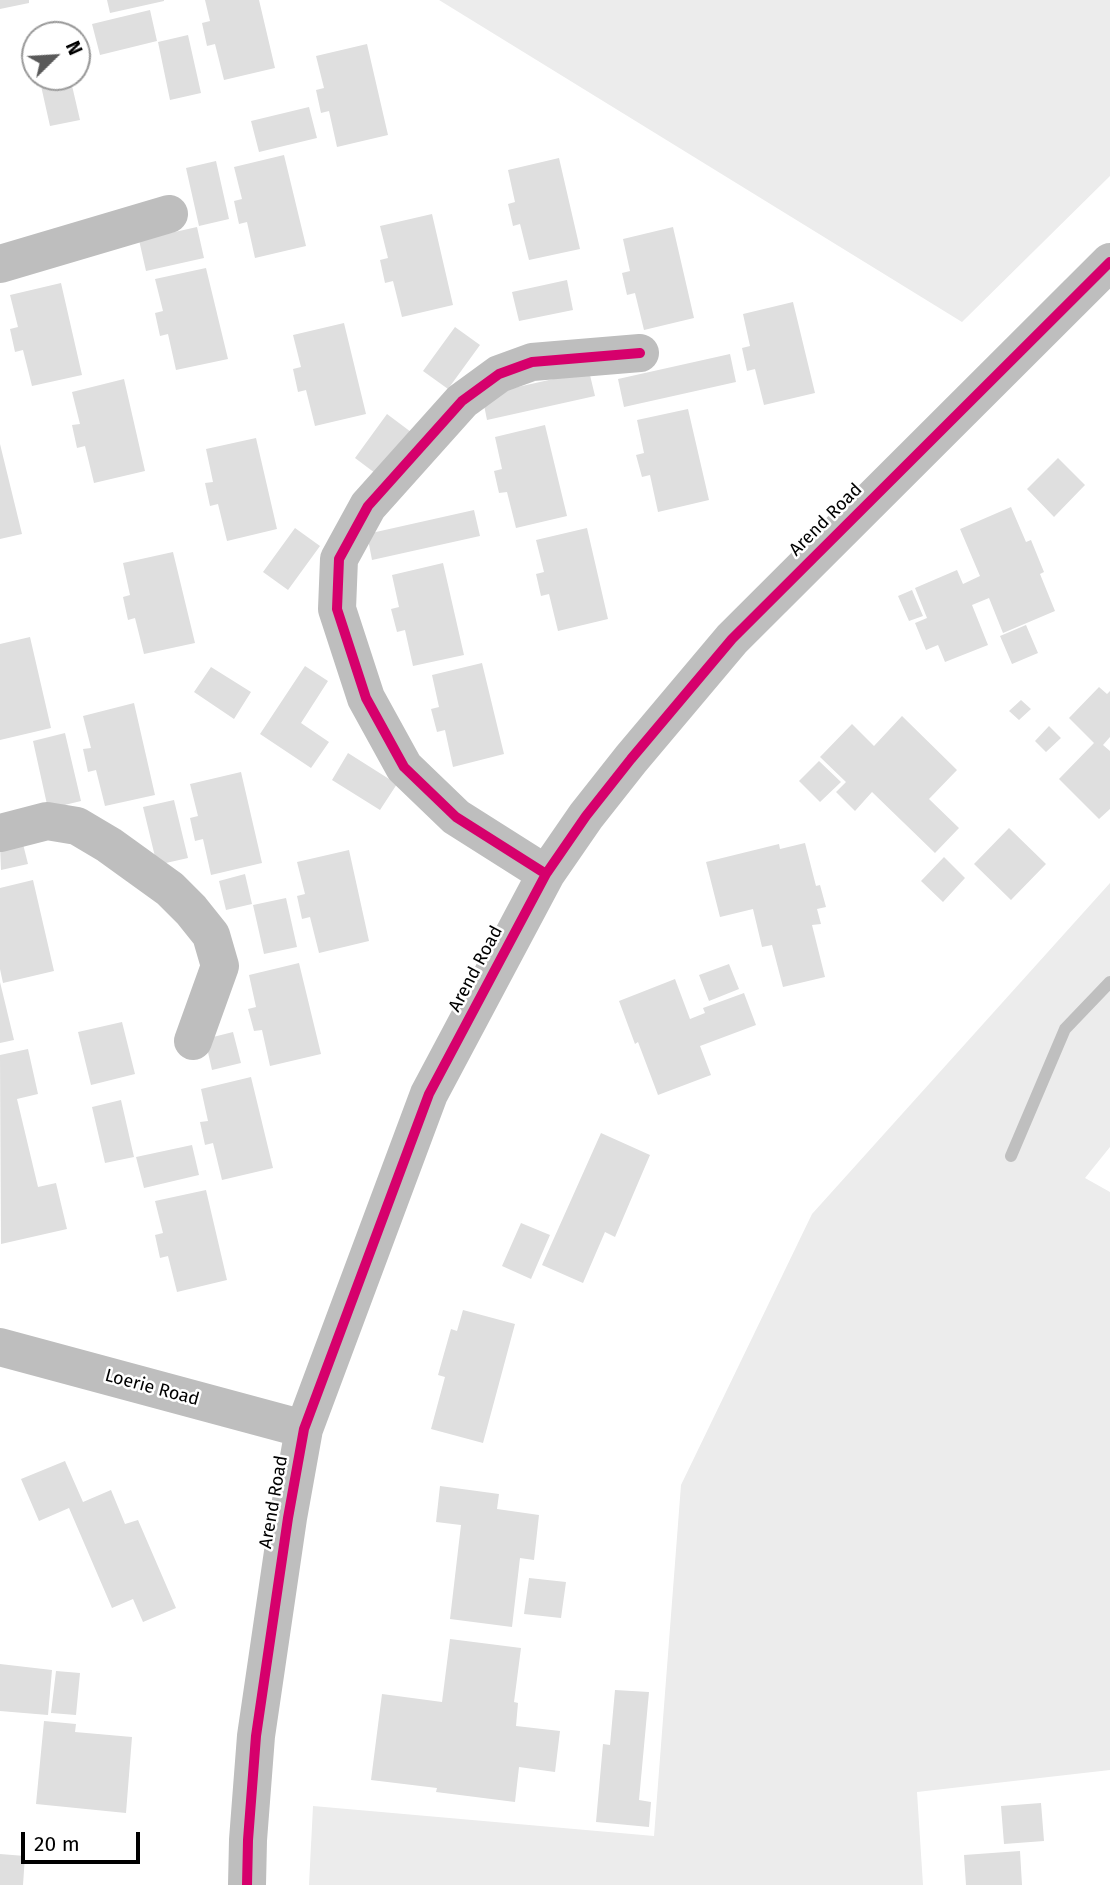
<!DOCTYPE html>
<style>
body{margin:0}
#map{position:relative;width:1110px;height:1885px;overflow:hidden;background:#fff;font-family:"Fira Sans",sans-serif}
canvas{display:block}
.north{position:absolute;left:21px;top:21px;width:70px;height:70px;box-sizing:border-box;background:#fff;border:2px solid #999;border-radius:50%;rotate:66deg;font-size:19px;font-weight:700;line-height:28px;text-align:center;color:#000}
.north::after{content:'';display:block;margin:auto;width:24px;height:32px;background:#595959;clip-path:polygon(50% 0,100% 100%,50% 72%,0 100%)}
.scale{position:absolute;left:21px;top:1832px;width:119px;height:32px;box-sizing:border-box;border:4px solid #000;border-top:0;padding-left:9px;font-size:21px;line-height:24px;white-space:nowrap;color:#000;-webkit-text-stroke:5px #fff;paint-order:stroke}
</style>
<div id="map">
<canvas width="1110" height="1885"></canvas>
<div class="north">N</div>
<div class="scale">20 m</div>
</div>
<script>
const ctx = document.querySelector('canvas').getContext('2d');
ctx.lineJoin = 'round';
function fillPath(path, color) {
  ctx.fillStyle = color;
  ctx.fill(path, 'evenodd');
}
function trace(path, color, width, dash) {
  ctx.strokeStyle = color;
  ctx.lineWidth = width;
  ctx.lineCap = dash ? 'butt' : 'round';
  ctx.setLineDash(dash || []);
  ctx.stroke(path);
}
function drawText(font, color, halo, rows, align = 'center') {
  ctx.font = font + ' "Fira Sans",sans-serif';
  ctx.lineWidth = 5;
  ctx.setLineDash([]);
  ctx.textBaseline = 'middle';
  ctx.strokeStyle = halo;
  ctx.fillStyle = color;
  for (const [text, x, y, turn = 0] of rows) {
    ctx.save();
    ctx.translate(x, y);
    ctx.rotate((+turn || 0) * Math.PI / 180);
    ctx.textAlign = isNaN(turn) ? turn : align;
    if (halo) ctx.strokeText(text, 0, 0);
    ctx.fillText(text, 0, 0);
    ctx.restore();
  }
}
fillPath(new Path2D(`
 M 439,0 L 1110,0 L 1110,176 L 962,322 Z
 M 1110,883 L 1110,1147 L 1085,1178 L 1110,1192 L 1110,1770 L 917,1792 L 923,1885 L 309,1885 L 313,1806 L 654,1836 L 681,1485 L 812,1214 Z`), '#ececec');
trace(new Path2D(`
 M 1011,1156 L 1065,1029 L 1110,982`), '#bfbfbf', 12);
fillPath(new Path2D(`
 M 0,0 L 29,0 L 29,3 L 0,9 Z
 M 107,0 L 164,0 L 164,1 L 110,13 Z
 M 205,0 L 259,0 L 275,68 L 224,80 L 215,44 L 207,46 L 202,23 L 210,21 Z
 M 150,10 L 157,41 L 100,55 L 92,24 Z
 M 188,35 L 201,93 L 170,100 L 158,42 Z
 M 367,44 L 388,135 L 337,147 L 329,111 L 321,113 L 316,90 L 324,88 L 316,56 Z
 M 39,77 L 70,77 L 80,120 L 50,126 Z
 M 309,107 L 317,138 L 259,152 L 251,121 Z
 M 284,155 L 306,246 L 255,258 L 247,222 L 239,224 L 234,201 L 242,199 L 234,167 Z
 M 559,158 L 580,249 L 529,260 L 520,224 L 513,226 L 508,204 L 515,202 L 508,170 Z
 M 216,161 L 229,219 L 199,226 L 186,168 Z
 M 432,214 L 453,305 L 402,317 L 393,281 L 385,283 L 380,260 L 388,258 L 380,226 Z
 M 197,227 L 204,258 L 146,271 L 139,240 Z
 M 673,227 L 694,318 L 644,330 L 635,293 L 627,295 L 622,273 L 630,271 L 623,239 Z
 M 206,268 L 228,359 L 176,370 L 168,334 L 160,336 L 155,313 L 163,311 L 155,279 Z
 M 567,280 L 573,310 L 519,321 L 512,292 Z
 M 61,283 L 82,375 L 32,386 L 23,350 L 15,352 L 10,329 L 18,327 L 10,295 Z
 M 793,302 L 815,393 L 764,405 L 755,369 L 747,371 L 742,348 L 750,346 L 743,314 Z
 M 344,323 L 366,414 L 315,426 L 306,390 L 298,392 L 293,369 L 301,367 L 293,335 Z
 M 455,327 L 480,345 L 448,389 L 423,371 Z
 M 730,354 L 736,382 L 624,407 L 618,379 Z
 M 589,371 L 595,396 L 487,420 L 482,395 Z
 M 124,379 L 145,471 L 94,483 L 85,446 L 77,448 L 72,425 L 80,424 L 72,392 Z
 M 688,409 L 709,500 L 658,512 L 650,475 L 642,477 L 636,455 L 644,453 L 637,420 Z
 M 387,414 L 411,432 L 379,476 L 355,458 Z
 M 545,425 L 567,516 L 516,528 L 507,492 L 499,493 L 494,471 L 502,469 L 495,437 Z
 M 256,438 L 277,529 L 227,541 L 218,504 L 210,506 L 205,483 L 213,482 L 206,449 Z
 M 0,444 L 22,534 L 0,539 Z
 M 1058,458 L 1085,485 L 1054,517 L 1027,489 Z
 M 1011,507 L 1026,542 L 1031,540 L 1044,572 L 1040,574 L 1055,611 L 1003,633 L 989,598 L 972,605 L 988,645 L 945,662 L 938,645 L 926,650 L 915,623 L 927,618 L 915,588 L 957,570 L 963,584 L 980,576 L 960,529 Z
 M 474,510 L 480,536 L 372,560 L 367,534 Z
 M 295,528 L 320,546 L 288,590 L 263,572 Z
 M 587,528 L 608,619 L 558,631 L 549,594 L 541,596 L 536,574 L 544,572 L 536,540 Z
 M 173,552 L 195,643 L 144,654 L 135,618 L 128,620 L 123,597 L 130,595 L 123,563 Z
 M 443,563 L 464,655 L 413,666 L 405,630 L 397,632 L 391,609 L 399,607 L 392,575 Z
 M 912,590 L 923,616 L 909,621 L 898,596 Z
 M 1026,625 L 1038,653 L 1012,664 L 1000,636 Z
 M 30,637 L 51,728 L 0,740 L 0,644 Z
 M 482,663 L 504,754 L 453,767 L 445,730 L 437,732 L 431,709 L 439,707 L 432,675 Z
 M 305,666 L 328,681 L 301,723 L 329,742 L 311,768 L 260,734 Z
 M 211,667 L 251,692 L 234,719 L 194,692 Z
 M 1099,687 L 1107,694 L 1110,691 L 1110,737 L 1103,745 L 1110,751 L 1110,809 L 1099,819 L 1059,779 L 1094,743 L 1069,718 Z
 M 1021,700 L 1031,709 L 1019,720 L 1009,711 Z
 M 134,703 L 155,795 L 105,806 L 96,770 L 88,772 L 83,749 L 91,748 L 83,716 Z
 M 902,716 L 957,770 L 929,799 L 959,828 L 935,853 L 872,792 L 855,811 L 836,792 L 846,782 L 820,757 L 852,724 L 874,746 Z
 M 1049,726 L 1061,738 L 1046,752 L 1035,741 Z
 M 65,733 L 81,801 L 48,809 L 33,741 Z
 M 348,753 L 397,784 L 380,810 L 332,780 Z
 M 819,761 L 841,782 L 820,802 L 799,781 Z
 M 241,772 L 262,863 L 211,875 L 203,839 L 195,841 L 190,818 L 198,816 L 190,784 Z
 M 174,800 L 188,858 L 157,865 L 143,807 Z
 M 1009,828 L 1046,864 L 1011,900 L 974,864 Z
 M 22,840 L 28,864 L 1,870 L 0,845 Z
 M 805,843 L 816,886 L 820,885 L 826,907 L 817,909 L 821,924 L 812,925 L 825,977 L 783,987 L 772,945 L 762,947 L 753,909 L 720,917 L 706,862 L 779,844 L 780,849 Z
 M 349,850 L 369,941 L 319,953 L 310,917 L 302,919 L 297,896 L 305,894 L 297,862 Z
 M 944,857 L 965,878 L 943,902 L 921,881 Z
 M 245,874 L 252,904 L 226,910 L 219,881 Z
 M 33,880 L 54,971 L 3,983 L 0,969 L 0,888 Z
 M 286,898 L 297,947 L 264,954 L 253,905 Z
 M 299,963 L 321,1054 L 270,1066 L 262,1030 L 254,1031 L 248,1009 L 256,1007 L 249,975 Z
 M 729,964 L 739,989 L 709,1001 L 699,975 Z
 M 675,979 L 690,1019 L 705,1013 L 703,1008 L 744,993 L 756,1025 L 700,1046 L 711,1075 L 658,1095 L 638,1042 L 635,1044 L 619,1001 Z
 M 0,982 L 14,1040 L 0,1043 Z
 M 122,1022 L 135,1074 L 91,1085 L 78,1032 Z
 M 233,1032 L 241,1063 L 212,1070 L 205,1039 Z
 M 28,1049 L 38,1094 L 17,1099 L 38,1187 L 56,1183 L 67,1229 L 1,1244 L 0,1055 Z
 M 251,1077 L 273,1168 L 222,1180 L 213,1143 L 205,1145 L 200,1122 L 208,1121 L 201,1089 Z
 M 121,1100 L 134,1157 L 105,1163 L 92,1107 Z
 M 601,1133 L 650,1155 L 615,1237 L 605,1232 L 583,1283 L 542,1265 Z
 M 192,1145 L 199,1175 L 144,1188 L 136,1157 Z
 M 206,1190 L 227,1280 L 177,1292 L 168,1256 L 160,1258 L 155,1235 L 163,1233 L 155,1201 Z
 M 521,1223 L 550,1235 L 531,1279 L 502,1266 Z
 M 463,1310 L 515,1324 L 483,1443 L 431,1429 L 445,1377 L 438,1375 L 451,1329 L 457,1331 Z
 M 65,1461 L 83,1502 L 111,1490 L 125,1524 L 138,1520 L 176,1608 L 143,1622 L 133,1599 L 112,1608 L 69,1508 L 39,1521 L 21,1479 Z
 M 440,1486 L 499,1494 L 497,1509 L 539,1515 L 534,1560 L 520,1558 L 512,1627 L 450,1619 L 461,1525 L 436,1522 Z
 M 529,1578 L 566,1582 L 561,1618 L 524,1614 Z
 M 450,1639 L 521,1648 L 514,1702 L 518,1703 L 516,1726 L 560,1731 L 555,1772 L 519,1767 L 515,1802 L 436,1792 L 437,1788 L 371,1780 L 382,1694 L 442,1702 Z
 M 0,1664 L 52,1670 L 48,1715 L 0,1711 Z
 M 56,1671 L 80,1673 L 76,1715 L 51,1713 Z
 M 615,1690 L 649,1692 L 639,1800 L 651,1802 L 649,1827 L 596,1822 L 603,1744 L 610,1745 Z
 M 44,1721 L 76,1724 L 75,1732 L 132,1737 L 126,1813 L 36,1804 Z
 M 1041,1803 L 1044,1841 L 1004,1844 L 1001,1806 Z
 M 1020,1851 L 1022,1885 L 966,1885 L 964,1855 Z
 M 0,1854 L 25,1856 L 23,1885 L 0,1885 Z`), '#dfdfdf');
trace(new Path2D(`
 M 0,264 L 169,214
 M 0,833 L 47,821 L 77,826 L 109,845 L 170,889 L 191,910 L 211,935 L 220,966 L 193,1041
 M 546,874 L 456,817 L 404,767 L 366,698 L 337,609 L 339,559 L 368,506 L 462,401 L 499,374 L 532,362 L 640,353
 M 0,1347 L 304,1429
 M 247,1885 L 248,1840 L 256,1736 L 288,1518 L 304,1429 L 429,1094 L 546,874 L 586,816 L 631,759 L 732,639 L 1110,262`), '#bebebe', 38);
trace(new Path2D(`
 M 546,874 L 456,817 L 404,767 L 366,698 L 337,609 L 339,559 L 368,506 L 462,401 L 499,374 L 532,362 L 640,353
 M 247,1885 L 248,1840 L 256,1736 L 288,1518 L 304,1429 L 429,1094 L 546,874 L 586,816 L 631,759 L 732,639 L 1110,262`), '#d6006c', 10);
drawText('18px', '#000', '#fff', [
 ["Arend Road",826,520,-45],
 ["Arend Road",476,969,-62],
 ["Loerie Road",152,1388,15],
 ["Arend Road",274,1502,-80]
]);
</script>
